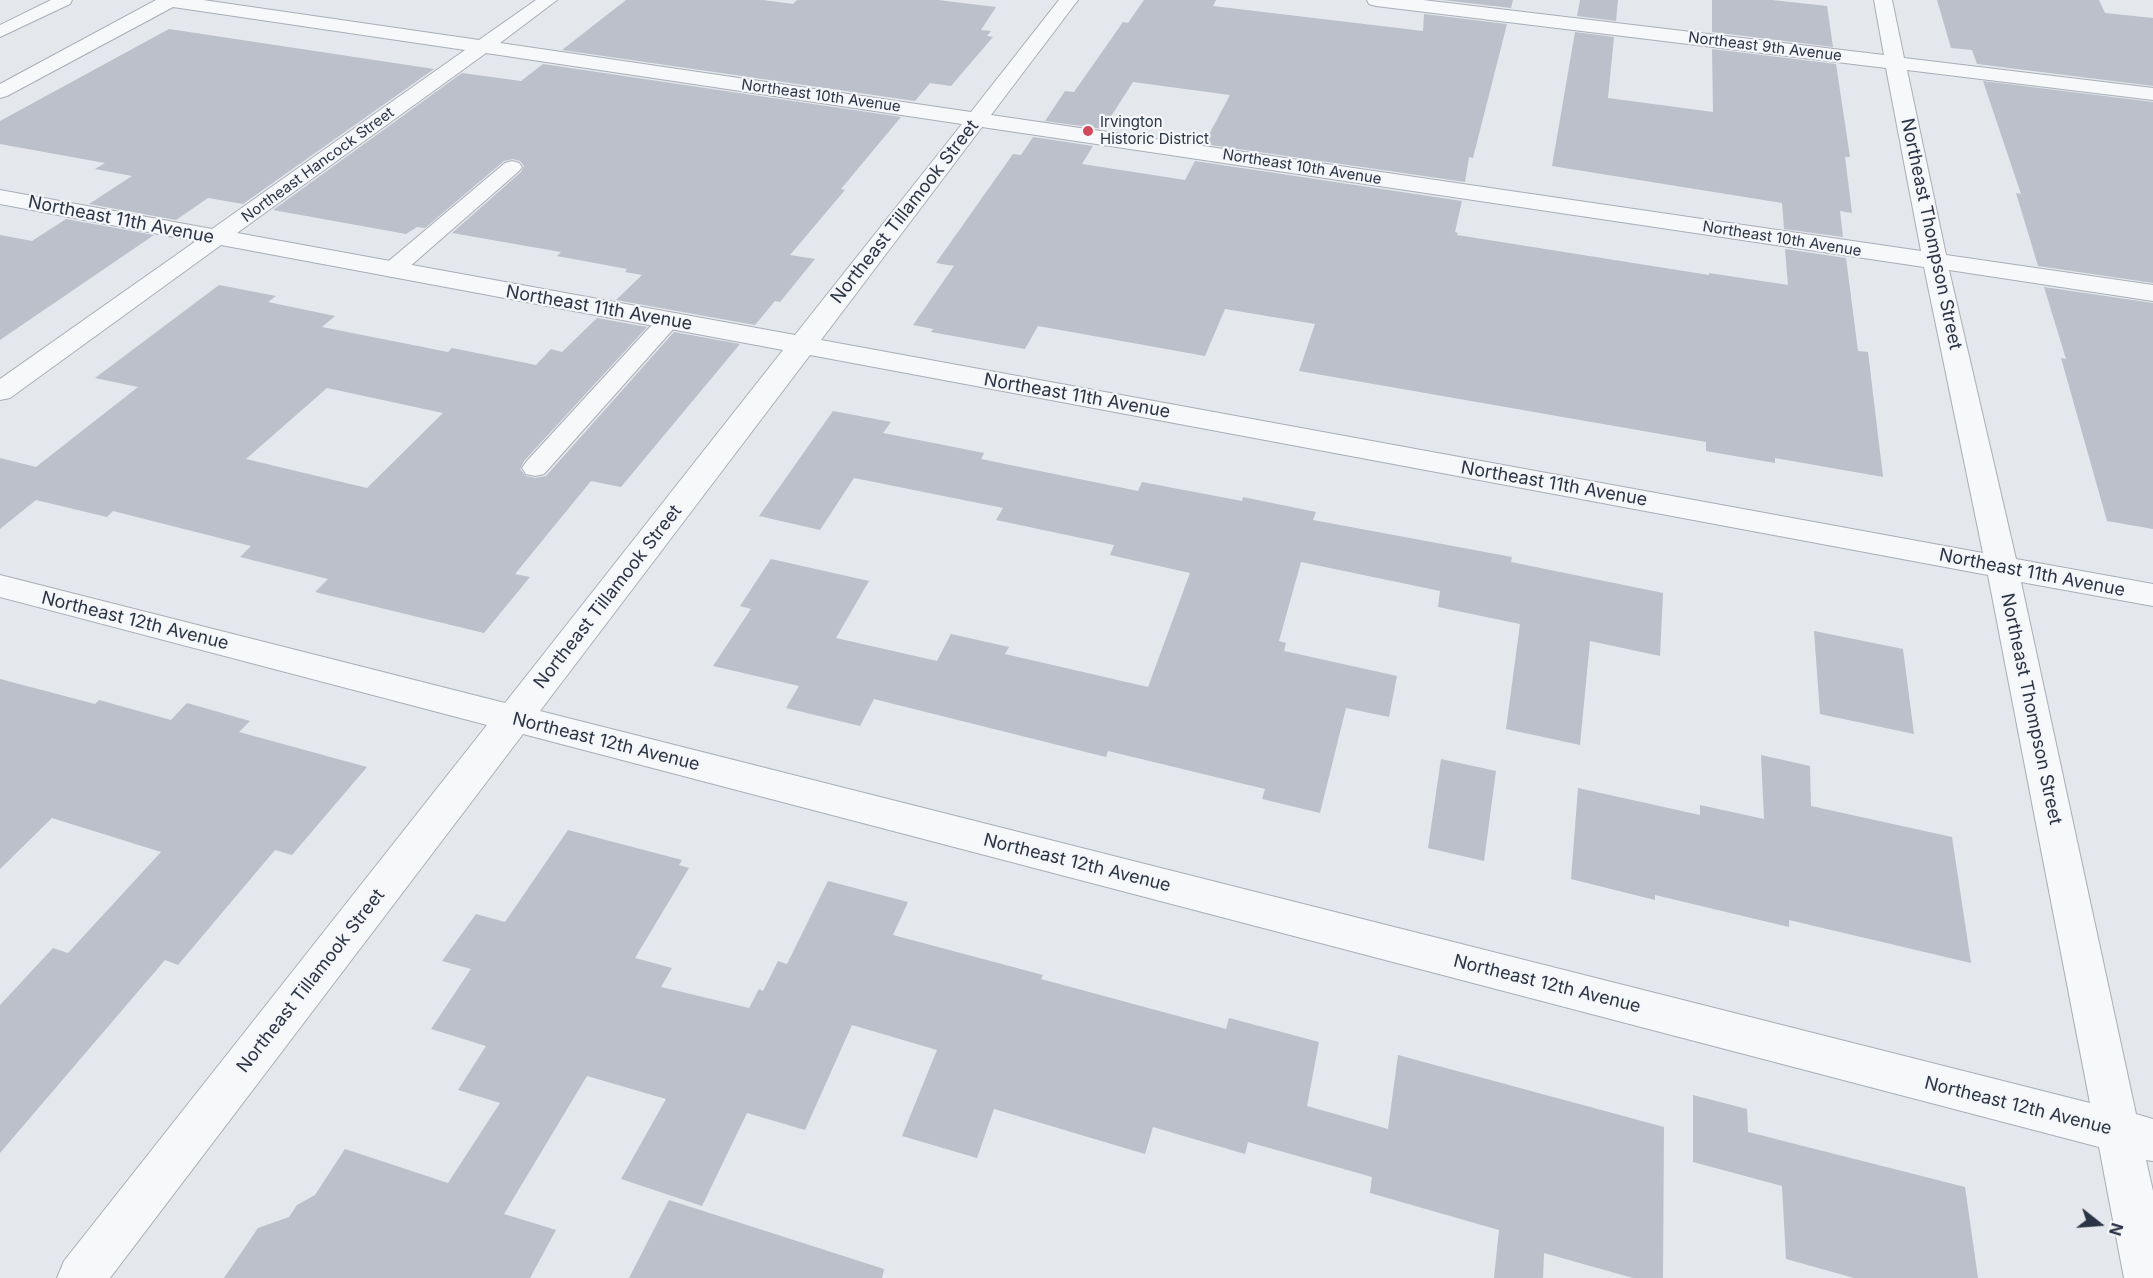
<!DOCTYPE html>
<style>
body{margin:0}
#map{position:relative;width:2153px;height:1278px;overflow:hidden;background:#e4e7ec;font-family:Inter,sans-serif}
canvas{display:block}
.north{position:absolute;left:2069px;top:1194px;width:60px;height:60px;-webkit-text-stroke:4px #f4f6f9;paint-order:stroke;rotate:107deg;font-size:16px;font-weight:700;line-height:24px;text-align:center;color:#2b3445}
.north::after{content:'';display:block;margin:auto;width:21px;height:27px;background:#2b3445;clip-path:polygon(50% 0,100% 100%,50% 72%,0 100%)}
</style>
<div id="map">
<canvas width="2153" height="1278"></canvas>
<div class="north">N</div>
</div>
<script>
const ctx = document.querySelector('canvas').getContext('2d');
ctx.lineJoin = 'round';
function fillPath(path, color) {
  ctx.fillStyle = color;
  ctx.fill(path, 'evenodd');
}
function trace(path, color, width, dash) {
  ctx.strokeStyle = color;
  ctx.lineWidth = width;
  ctx.lineCap = dash ? 'butt' : 'round';
  ctx.setLineDash(dash || []);
  ctx.stroke(path);
}
function drawText(font, color, halo, rows, align = 'center') {
  ctx.font = font + ' Inter,sans-serif';
  ctx.lineWidth = 4.5;
  ctx.setLineDash([]);
  ctx.textBaseline = 'middle';
  ctx.strokeStyle = halo;
  ctx.fillStyle = color;
  for (const [text, x, y, turn = 0] of rows) {
    ctx.save();
    ctx.translate(x, y);
    ctx.rotate((+turn || 0) * Math.PI / 180);
    ctx.textAlign = isNaN(turn) ? turn : align;
    if (halo) ctx.strokeText(text, 0, 0);
    ctx.fillText(text, 0, 0);
    ctx.restore();
  }
}
fillPath(new Path2D(`
 M 626,0 L 763,0 L 793,4 L 797,0 L 938,0 L 996,7 L 981,30 L 991,31 L 987,36 L 993,37 L 951,86 L 930,83 L 915,101 L 562,50 Z
 M 1144,0 L 1216,0 L 1213,6 L 1423,31 L 1424,14 L 1507,24 L 1473,158 L 1469,157 L 1465,182 L 1204,144 L 1230,95 L 1133,82 L 1103,129 L 1045,121 L 1065,91 L 1074,92 L 1123,22 L 1128,23 Z
 M 1442,0 L 1513,0 L 1511,8 Z
 M 1580,0 L 1618,0 L 1616,21 L 1577,16 Z
 M 1712,0 L 1772,0 L 1827,6 L 1833,47 L 1712,32 Z
 M 1937,0 L 2099,0 L 2105,13 L 2153,18 L 2153,86 L 1977,64 L 1972,50 L 1951,48 Z
 M 169,29 L 434,69 L 243,204 L 208,198 L 176,220 L 89,204 L 132,176 L 95,169 L 105,163 L 0,144 L 0,121 Z
 M 1575,32 L 1614,37 L 1608,98 L 1713,112 L 1712,49 L 1836,64 L 1850,157 L 1845,157 L 1852,213 L 1840,211 L 1843,237 L 1784,229 L 1782,203 L 1552,166 Z
 M 543,64 L 901,117 L 841,189 L 845,190 L 790,255 L 815,259 L 780,302 L 775,301 L 755,325 L 616,300 L 642,275 L 625,272 L 627,269 L 557,256 L 561,252 L 452,233 L 521,172 L 524,166 L 520,161 L 513,159 L 504,161 L 425,228 L 417,227 L 406,234 L 273,210 L 462,73 L 521,81 Z
 M 1983,81 L 2153,102 L 2153,283 L 2038,266 L 2016,193 L 2021,194 Z
 M 1033,137 L 1093,146 L 1082,164 L 1185,180 L 1195,161 L 1462,201 L 1455,232 L 1458,233 L 1457,235 L 1709,275 L 1709,273 L 1788,285 L 1785,249 L 1846,258 L 1858,351 L 1868,352 L 1883,477 L 1775,458 L 1775,463 L 1706,451 L 1706,442 L 1299,371 L 1315,324 L 1225,309 L 1205,356 L 1038,326 L 1025,349 L 931,332 L 933,329 L 913,325 L 954,266 L 936,263 L 1013,154 L 1021,155 Z
 M 66,219 L 154,235 L 0,340 L 0,235 L 32,241 Z
 M 219,285 L 276,296 L 268,302 L 335,316 L 322,327 L 448,352 L 452,348 L 536,365 L 551,349 L 562,352 L 597,318 L 647,327 L 524,461 L 520,469 L 526,476 L 535,478 L 546,476 L 674,332 L 740,344 L 621,487 L 591,481 L 515,574 L 530,577 L 484,633 L 315,592 L 328,579 L 240,557 L 251,546 L 113,511 L 107,517 L 36,500 L 0,529 L 0,458 L 36,467 L 138,387 L 95,378 ZM 327,388 L 443,413 L 367,488 L 246,459 Z
 M 2044,287 L 2153,303 L 2153,529 L 2107,521 L 2061,358 L 2066,359 Z
 M 833,411 L 891,422 L 883,433 L 984,453 L 981,459 L 1138,491 L 1142,482 L 1242,501 L 1243,497 L 1316,512 L 1313,520 L 1512,557 L 1511,562 L 1663,593 L 1660,656 L 1590,641 L 1580,745 L 1506,729 L 1520,624 L 1438,607 L 1440,591 L 1301,562 L 1279,641 L 1286,643 L 1284,651 L 1397,676 L 1389,717 L 1346,708 L 1320,813 L 1262,799 L 1265,789 L 1108,751 L 1106,757 L 874,699 L 860,726 L 786,708 L 799,686 L 713,666 L 751,609 L 740,606 L 771,559 L 869,581 L 836,638 L 937,661 L 951,634 L 1009,647 L 1005,654 L 1148,687 L 1190,573 L 1110,555 L 1114,545 L 996,520 L 1003,508 L 854,478 L 820,530 L 759,516 Z
 M 1814,631 L 1903,649 L 1914,734 L 1820,714 Z
 M 0,679 L 95,704 L 99,700 L 171,720 L 187,703 L 250,721 L 239,732 L 367,767 L 292,855 L 275,850 L 178,965 L 165,960 L 0,1153 L 0,1005 L 53,948 L 68,953 L 161,852 L 52,818 L 0,869 Z
 M 1761,755 L 1810,766 L 1811,806 L 1952,837 L 1971,963 L 1789,920 L 1789,927 L 1655,895 L 1655,900 L 1571,879 L 1578,788 L 1700,815 L 1700,805 L 1764,819 Z
 M 1441,759 L 1496,771 L 1484,861 L 1428,848 Z
 M 568,830 L 682,860 L 679,865 L 689,868 L 635,958 L 672,968 L 661,987 L 749,1008 L 759,989 L 763,991 L 778,961 L 787,964 L 828,881 L 908,902 L 893,935 L 1043,975 L 1041,979 L 1226,1029 L 1229,1018 L 1319,1042 L 1307,1106 L 1388,1129 L 1398,1055 L 1664,1127 L 1663,1278 L 1633,1278 L 1544,1253 L 1543,1278 L 1494,1278 L 1499,1230 L 1370,1193 L 1372,1177 L 1248,1142 L 1245,1154 L 1153,1127 L 1145,1154 L 994,1109 L 977,1158 L 902,1136 L 937,1050 L 852,1025 L 805,1130 L 747,1113 L 702,1206 L 621,1179 L 666,1099 L 587,1076 L 504,1214 L 556,1230 L 530,1278 L 224,1278 L 258,1228 L 289,1217 L 297,1205 L 315,1195 L 345,1149 L 448,1183 L 500,1103 L 458,1090 L 486,1046 L 431,1029 L 471,969 L 442,961 L 476,914 L 505,922 Z
 M 1693,1095 L 1747,1109 L 1748,1132 L 1965,1187 L 1978,1278 L 1854,1278 L 1786,1259 L 1782,1186 L 1693,1162 Z
 M 669,1200 L 884,1269 L 882,1278 L 629,1278 Z`), '#bbc0ca');
const lane = new Path2D(`
 M 51,0 L 72,0 L 70,4 L 0,37 L 0,25 Z
 M 512,161 L 519,163 L 522,167 L 519,171 L 400,275 L 392,277 L 384,275 L 381,270 L 384,265 L 505,163 Z
 M 668,314 L 676,316 L 680,321 L 676,326 L 544,474 L 535,476 L 526,474 L 522,468 L 526,462 L 660,316 Z`);
const street = new Path2D(`
 M 156,0 L 203,0 L 479,40 L 536,0 L 557,0 L 500,43 L 971,112 L 1059,0 L 1078,0 L 991,115 L 1921,251 L 1886,68 L 1376,6 L 1369,4 L 1367,0 L 1423,0 L 1884,55 L 1874,0 L 1892,0 L 1904,58 L 2153,88 L 2153,100 L 1907,70 L 1946,255 L 2153,285 L 2153,301 L 1949,270 L 2016,559 L 2153,584 L 2153,606 L 2021,582 L 2136,1114 L 2153,1119 L 2153,1161 L 2146,1160 L 2153,1191 L 2153,1278 L 2124,1278 L 2099,1147 L 523,734 L 110,1278 L 57,1278 L 64,1261 L 487,725 L 0,597 L 0,575 L 505,703 L 783,350 L 221,245 L 10,398 L 0,400 L 0,379 L 196,241 L 0,204 L 0,190 L 212,229 L 465,50 L 173,7 L 7,96 L 0,98 L 0,84 ZM 486,53 L 962,124 L 795,335 L 237,233 ZM 982,127 L 1924,267 L 1983,553 L 821,340 ZM 810,355 L 1988,575 L 2090,1103 L 540,711 Z`);
trace(lane, '#a9aeb7', 2);
trace(street, '#a9aeb7', 2);
fillPath(lane, '#f7f8fa');
fillPath(street, '#f7f8fa');
for (const [x, y, r, color] of [
 [1088,131,6,"#d1495b"]
]) {
  const dot = new Path2D();
  dot.arc(x, y, r, 0, 2 * Math.PI);
  ctx.fillStyle = color;
  ctx.fill(dot);
  trace(dot, '#f4f6f9', 2);
}
drawText('15px', '#2b3445', '#f4f6f9', [
 ["Northeast 9th Avenue",1765,47,7],
 ["Northeast 10th Avenue",821,96,8],
 ["Northeast Hancock Street",318,165,-36],
 ["Northeast 10th Avenue",1302,167,9],
 ["Northeast 10th Avenue",1782,239,9]
]);
drawText('15px', '#2b3445', '#f4f6f9', [
 ["Irvington",1100,122],
 ["Historic District",1100,139]
], 'left');
drawText('18px', '#2b3445', '#f4f6f9', [
 ["Northeast Tillamook Street",905,212,-52],
 ["Northeast 11th Avenue",121,220,11],
 ["Northeast Thompson Street",1931,234,78],
 ["Northeast 11th Avenue",599,308,10],
 ["Northeast 11th Avenue",1077,396,10],
 ["Northeast 11th Avenue",1554,484,10],
 ["Northeast 11th Avenue",2032,573,11],
 ["Northeast Tillamook Street",608,597,-52],
 ["Northeast 12th Avenue",135,621,14],
 ["Northeast Thompson Street",2031,709,78],
 ["Northeast 12th Avenue",606,742,14],
 ["Northeast 12th Avenue",1077,863,14],
 ["Northeast Tillamook Street",311,981,-52],
 ["Northeast 12th Avenue",1547,984,14],
 ["Northeast 12th Avenue",2018,1106,14]
]);
</script>
